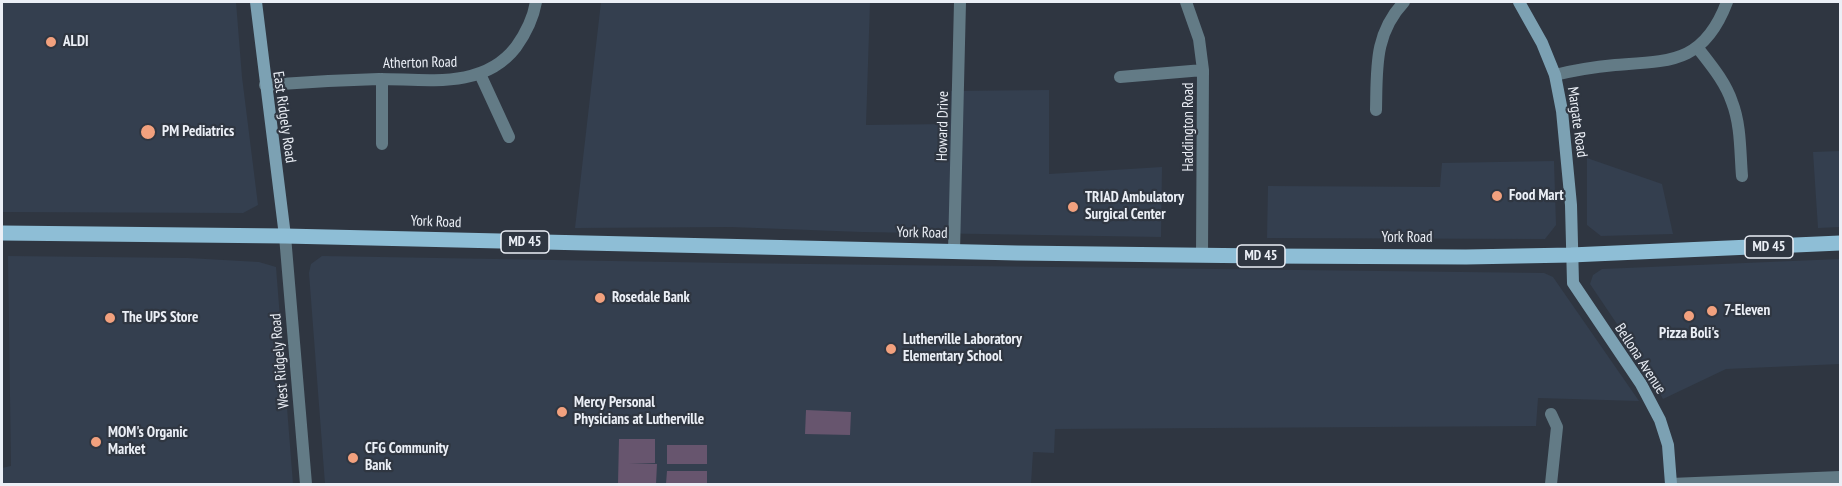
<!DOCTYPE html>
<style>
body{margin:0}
#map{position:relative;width:1842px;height:486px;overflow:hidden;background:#2f3641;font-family:"PT Sans Narrow",sans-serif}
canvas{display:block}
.frame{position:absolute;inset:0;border:3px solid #ebeff6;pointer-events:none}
</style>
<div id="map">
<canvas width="1842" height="486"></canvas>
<div class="frame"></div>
</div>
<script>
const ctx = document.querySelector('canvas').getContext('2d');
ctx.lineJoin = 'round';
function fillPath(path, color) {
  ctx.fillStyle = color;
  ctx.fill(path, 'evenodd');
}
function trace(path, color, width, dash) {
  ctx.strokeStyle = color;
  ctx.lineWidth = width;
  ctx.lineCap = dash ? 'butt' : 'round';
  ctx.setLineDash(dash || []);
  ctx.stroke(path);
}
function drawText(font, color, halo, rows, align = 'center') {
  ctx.font = font + ' "PT Sans Narrow",sans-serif';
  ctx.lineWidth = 4.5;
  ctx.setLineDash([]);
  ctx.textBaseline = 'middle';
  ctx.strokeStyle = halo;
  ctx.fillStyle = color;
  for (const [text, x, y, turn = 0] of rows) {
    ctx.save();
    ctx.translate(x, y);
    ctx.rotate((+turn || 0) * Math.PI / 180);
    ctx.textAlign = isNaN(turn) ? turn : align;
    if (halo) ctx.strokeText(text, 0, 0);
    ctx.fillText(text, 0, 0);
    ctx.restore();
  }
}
fillPath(new Path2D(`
 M 2,2 L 236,2 L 242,77 L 258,205 L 243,213 L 2,212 Z
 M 601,2 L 870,2 L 866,125 L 950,124 L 951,91 L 1049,90 L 1049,174 L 1162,167 L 1161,237 L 862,232 L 731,227 L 575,228 Z
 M 1840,151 L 1840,227 L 1818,228 L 1813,152 Z
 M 1587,158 L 1662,184 L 1673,234 L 1601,236 L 1587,225 Z
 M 1554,161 L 1556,225 L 1545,239 L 1267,238 L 1268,186 L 1440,187 L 1442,163 Z
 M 8,256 L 188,258 L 259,262 L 276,267 L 293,484 L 2,484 L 2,468 L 11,466 Z
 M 322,256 L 729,263 L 1544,273 L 1553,277 L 1639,401 L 1538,398 L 1536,426 L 1055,429 L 1054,453 L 1033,452 L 1031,484 L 325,484 L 309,273 L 311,264 Z
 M 1840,259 L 1840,364 L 1726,369 L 1663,399 L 1644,364 L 1590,284 L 1593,275 L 1602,269 Z`), '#343f4f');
fillPath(new Path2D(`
 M 806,410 L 851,412 L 850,435 L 805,434 Z
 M 619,439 L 655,439 L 655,463 L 629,463 L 657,464 L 656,484 L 618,484 Z
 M 667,445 L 707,445 L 707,464 L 667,464 Z
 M 667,471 L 707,471 L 707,484 L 666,484 Z`), '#67556e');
trace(new Path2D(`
 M 1186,2 L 1199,39 L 1203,70 L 1202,255
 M 1697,47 C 1710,64 1725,81 1732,102 C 1741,125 1740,152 1742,176
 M 480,74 L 509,137
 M 1555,75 C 1575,70 1594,67 1615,65 C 1671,61 1704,63 1727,2
 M 1120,77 L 1203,70
 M 265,85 C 303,82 341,80 379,79 C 426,79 483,90 516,47 C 526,33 533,19 536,2
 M 1376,110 C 1377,68 1374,34 1404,2
 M 382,144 L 382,79
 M 285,236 L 306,484
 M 954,251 L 960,2
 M 1551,484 L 1557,427 L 1551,414
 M 1671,484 L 1840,477`), '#637b86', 12);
trace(new Path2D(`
 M 256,2 L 285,236
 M 1519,2 L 1542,43 L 1555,75 L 1562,111 L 1571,205 L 1573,283 L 1641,384 L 1660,420 L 1668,445 L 1671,484`), '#7ca1b3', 12);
trace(new Path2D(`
 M 2,233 L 285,236 L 1017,253 L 1264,256 L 1466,257 L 1571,255 L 1840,243`), '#8ebed6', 15);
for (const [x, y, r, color] of [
 [51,42,6,"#f2a17e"],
 [148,132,8,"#f2a17e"],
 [1497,196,6,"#f2a17e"],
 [1073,207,6,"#f2a17e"],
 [600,298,6,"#f2a17e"],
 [1712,311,6,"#f2a17e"],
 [1689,316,6,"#f2a17e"],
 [110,318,6,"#f2a17e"],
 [891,349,6,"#f2a17e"],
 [562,412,6,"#f2a17e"],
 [96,442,6,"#f2a17e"],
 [353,458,6,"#f2a17e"]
]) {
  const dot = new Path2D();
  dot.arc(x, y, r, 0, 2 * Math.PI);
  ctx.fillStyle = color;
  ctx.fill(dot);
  trace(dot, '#2f3641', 2);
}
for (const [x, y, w] of [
 [525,242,48],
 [1769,247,48],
 [1261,256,48]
]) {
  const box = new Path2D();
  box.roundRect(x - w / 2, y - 11, w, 22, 4.5);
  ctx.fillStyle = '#2f3641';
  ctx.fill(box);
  trace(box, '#ebeff6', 1.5);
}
drawText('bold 14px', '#ebeff6', null, [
 ["MD 45",525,242],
 ["MD 45",1769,247],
 ["MD 45",1261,256]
]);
drawText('bold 15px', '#ebeff6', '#2f3641', [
 ["ALDI",63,42],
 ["PM Pediatrics",162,132],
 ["Food Mart",1509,196],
 ["TRIAD Ambulatory",1085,198],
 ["Surgical Center",1085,215],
 ["Rosedale Bank",612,298],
 ["7-Eleven",1724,311],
 ["The UPS Store",122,318],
 ["Pizza Boli's",1689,334,"center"],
 ["Lutherville Laboratory",903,340],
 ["Elementary School",903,357],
 ["Mercy Personal",574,403],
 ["Physicians at Lutherville",574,420],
 ["MOM's Organic",108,433],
 ["Market",108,450],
 ["CFG Community",365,449],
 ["Bank",365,466]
], 'left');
drawText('15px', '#ebeff6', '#2f3641', [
 ["Atherton Road",420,63,-1],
 ["East Ridgely Road",284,117,82],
 ["Margate Road",1577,122,82],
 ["Howard Drive",943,126,-89],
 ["Haddington Road",1189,127,-90],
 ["York Road",436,222,2],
 ["York Road",922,233,1],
 ["York Road",1407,238],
 ["Bellona Avenue",1640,359,57],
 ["West Ridgely Road",280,361,-95]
]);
</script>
